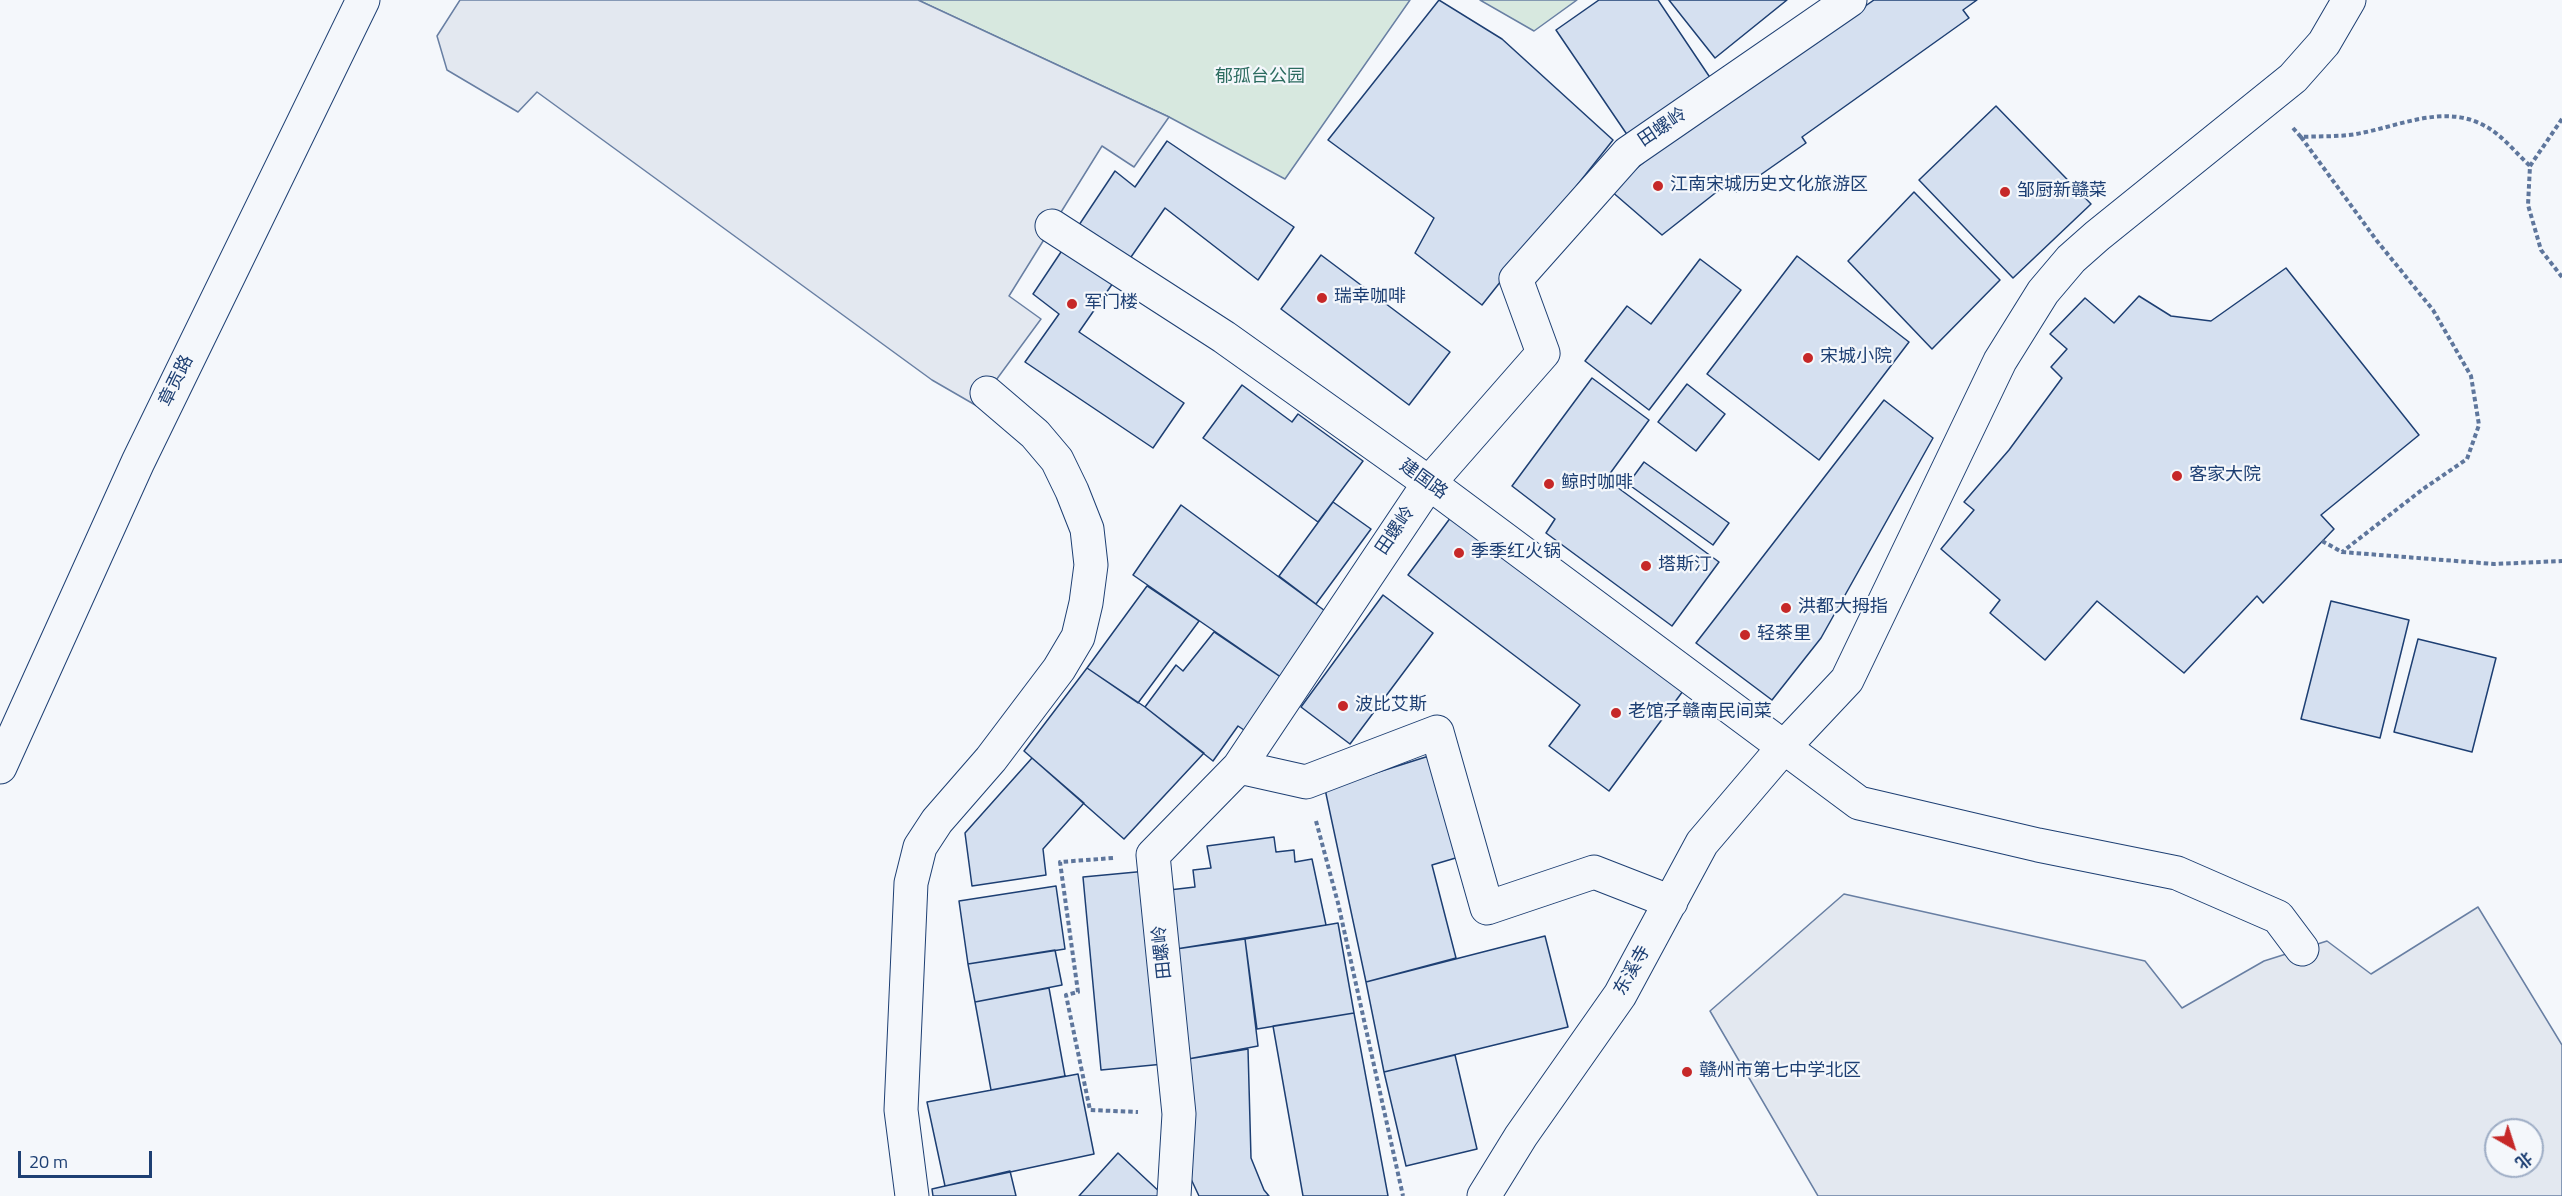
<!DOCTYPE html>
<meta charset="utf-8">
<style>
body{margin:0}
#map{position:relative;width:2562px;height:1196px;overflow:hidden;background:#f4f7fb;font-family:"Titillium Web","Noto Sans SC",sans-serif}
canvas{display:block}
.north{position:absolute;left:2484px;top:1118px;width:60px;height:60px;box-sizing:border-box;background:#f4f7fb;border:2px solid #9eadc5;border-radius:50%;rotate:141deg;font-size:16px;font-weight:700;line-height:24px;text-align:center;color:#1d3f73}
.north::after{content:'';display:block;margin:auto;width:21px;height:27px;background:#c62828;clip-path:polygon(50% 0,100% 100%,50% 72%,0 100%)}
.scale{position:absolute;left:18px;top:1151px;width:134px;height:27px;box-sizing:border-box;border:3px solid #1d3f73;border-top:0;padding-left:8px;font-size:18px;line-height:21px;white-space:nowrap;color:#1d3f73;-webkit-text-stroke:4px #f4f7fb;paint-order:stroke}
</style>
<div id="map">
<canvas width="2562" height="1196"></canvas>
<div class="north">北</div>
<div class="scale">20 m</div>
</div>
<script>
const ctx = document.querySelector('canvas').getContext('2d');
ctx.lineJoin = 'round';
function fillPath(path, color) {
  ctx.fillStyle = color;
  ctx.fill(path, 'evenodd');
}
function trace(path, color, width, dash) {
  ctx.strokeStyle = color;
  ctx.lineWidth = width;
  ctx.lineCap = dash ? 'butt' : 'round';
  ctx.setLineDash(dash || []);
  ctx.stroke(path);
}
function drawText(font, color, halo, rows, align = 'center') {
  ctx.font = font + ' "Titillium Web","Noto Sans SC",sans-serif';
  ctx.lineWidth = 4.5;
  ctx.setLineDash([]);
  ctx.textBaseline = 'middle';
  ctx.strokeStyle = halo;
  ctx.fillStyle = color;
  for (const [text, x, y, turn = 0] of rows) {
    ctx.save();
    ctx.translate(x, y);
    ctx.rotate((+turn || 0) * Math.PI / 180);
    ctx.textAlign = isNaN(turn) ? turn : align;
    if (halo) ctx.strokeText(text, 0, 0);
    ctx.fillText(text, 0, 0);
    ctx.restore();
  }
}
const green = new Path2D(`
 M 918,0 L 1410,0 L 1285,179 L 1169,117 Z
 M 1480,0 L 1577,0 L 1534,31 Z`);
fillPath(green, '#d7e8df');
trace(green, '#687fa3', 1.5);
const parking = new Path2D(`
 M 460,0 L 918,0 L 1169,117 L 1134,167 L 1102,146 L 1009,296 L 1041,319 L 977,406 L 932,380 L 537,92 L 518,112 L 447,70 L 437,36 Z
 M 1844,894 L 2145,961 L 2182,1008 L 2264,961 L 2327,941 L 2371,974 L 2478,907 L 2562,1045 L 2562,1196 L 1818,1196 L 1710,1011 ZM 2496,1130 L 2532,1130 L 2532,1166 L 2496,1166 Z`);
fillPath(parking, '#e3e8f0');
trace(parking, '#687fa3', 1.5);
const building = new Path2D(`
 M 1439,0 L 1502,39 L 1613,140 L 1482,305 L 1415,253 L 1434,218 L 1328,140 Z
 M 1599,0 L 1658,0 L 1711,79 L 1628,136 L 1556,30 Z
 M 1669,0 L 1787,0 L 1715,58 Z
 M 1874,0 L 1977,0 L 1963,10 L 1969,18 L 1802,137 L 1806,143 L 1736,192 L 1728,183 L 1662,235 L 1610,190 L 1655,153 Z
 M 1996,106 L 2091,204 L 2013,278 L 1919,180 Z
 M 1167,141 L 1294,227 L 1258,280 L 1165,208 L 1079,332 L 1184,403 L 1153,448 L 1025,362 L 1059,314 L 1033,294 L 1115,171 L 1135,187 Z
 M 1914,192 L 2000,280 L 1932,349 L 1848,261 Z
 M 1321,255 L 1450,352 L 1409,405 L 1281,309 Z
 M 1797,256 L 1909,342 L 1819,460 L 1707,374 Z
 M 1700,259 L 1741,290 L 1649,410 L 1585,361 L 1627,306 L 1651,324 Z
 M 2286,268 L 2419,435 L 2321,515 L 2334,529 L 2263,603 L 2257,596 L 2184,673 L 2097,601 L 2045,660 L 1990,613 L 2000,600 L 1941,549 L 1974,510 L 1964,502 L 2009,450 L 2062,378 L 2051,367 L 2067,349 L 2050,334 L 2085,298 L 2114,323 L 2139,296 L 2171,316 L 2211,321 Z
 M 1592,378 L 1649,420 L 1606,479 L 1719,562 L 1672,626 L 1546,533 L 1555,519 L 1512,486 Z
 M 1687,384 L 1725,414 L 1696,451 L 1658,422 Z
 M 1242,385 L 1292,422 L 1298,414 L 1363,461 L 1318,522 L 1203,438 Z
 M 1884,400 L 1933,438 L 1821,638 L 1772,700 L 1696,643 Z
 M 1644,462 L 1729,523 L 1713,545 L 1628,484 Z
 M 1333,502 L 1371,529 L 1316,604 L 1279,576 Z
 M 1181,505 L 1336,619 L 1291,684 L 1133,575 Z
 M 1451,517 L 1683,691 L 1609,791 L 1549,746 L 1580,705 L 1408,575 Z
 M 1147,586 L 1199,621 L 1138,703 L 1087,668 Z
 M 1383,595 L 1433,633 L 1350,744 L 1301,707 Z
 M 2331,601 L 2409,620 L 2380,738 L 2301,719 Z
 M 1214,632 L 1285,680 L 1247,732 L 1238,726 L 1213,761 L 1145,707 L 1176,665 L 1183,671 Z
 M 2418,639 L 2496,658 L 2472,752 L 2394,732 Z
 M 1087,668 L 1145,707 L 1204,753 L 1124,839 L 1024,751 Z
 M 1432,755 L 1459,857 L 1432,865 L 1456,958 L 1366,982 L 1325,789 Z
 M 1032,758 L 1084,803 L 1043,849 L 1046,875 L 972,886 L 965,833 Z
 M 1274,837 L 1276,852 L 1294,850 L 1295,862 L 1312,859 L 1326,925 L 1176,949 L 1169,890 L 1195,887 L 1193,870 L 1211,868 L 1207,846 Z
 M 1147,871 L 1164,1064 L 1101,1070 L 1083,877 Z
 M 1056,886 L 1065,949 L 968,964 L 959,901 Z
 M 1338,923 L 1354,1013 L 1257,1029 L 1245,939 Z
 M 1545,936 L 1568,1027 L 1384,1072 L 1366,982 Z
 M 1245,939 L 1258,1046 L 1188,1059 L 1176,949 Z
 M 1055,950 L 1062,985 L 975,1002 L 968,964 Z
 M 1049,988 L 1065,1076 L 991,1090 L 975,1002 Z
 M 1354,1013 L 1388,1196 L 1303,1196 L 1273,1026 Z
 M 1248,1049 L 1251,1158 L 1264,1190 L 1269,1196 L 1199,1196 L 1191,1179 L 1188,1059 Z
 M 1455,1055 L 1477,1149 L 1406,1166 L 1384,1072 Z
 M 1078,1074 L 1094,1154 L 945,1186 L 927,1102 Z
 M 1118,1153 L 1163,1195 L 1162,1196 L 1079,1196 Z
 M 1010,1171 L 1016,1196 L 933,1196 L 932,1189 Z`);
fillPath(building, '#d5e0f0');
trace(building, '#1d3f73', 1.5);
const minor = new Path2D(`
 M 1052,226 L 1224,337 L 1429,483 L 1859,803 L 2038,845 L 2177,873 L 2278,917 L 2302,949
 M 1239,767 L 1306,782 L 1437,732 L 1487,908 L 1594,872 L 1671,902
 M 912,1196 L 901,1110 L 911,883 L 920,847 L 937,821 L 991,759 L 1059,669 L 1078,637 L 1086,603 L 1091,565 L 1087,529 L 1072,491 L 1057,460 L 1035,434 L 987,393
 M 1174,1196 L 1179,1114 L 1153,855 L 1239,767 L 1429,483 L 1543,353 L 1516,279 L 1628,153 L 1850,0
 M 1484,1196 L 1521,1136 L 1620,995 L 1702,843 L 1783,748 L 1847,680 L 2000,361 L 2043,292 L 2071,259 L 2097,236 L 2293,78 L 2324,43 L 2349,0`);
const major = new Path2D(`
 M 0,767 L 138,462 L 363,0`);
trace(minor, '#1d3f73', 35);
trace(major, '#1d3f73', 35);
trace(new Path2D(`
 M 2562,119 L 2530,166 L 2528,205 L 2541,250 L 2562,277
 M 2293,128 L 2301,137 C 2319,136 2338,137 2356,134 C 2398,127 2444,103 2485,126 C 2502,135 2516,153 2530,166
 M 2301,137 L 2377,241 L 2433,310 L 2471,376 L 2479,425 L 2467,459 L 2423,489 L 2342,552
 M 2322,541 L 2342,552 L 2494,564 L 2562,561
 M 1316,821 L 1338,903 L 1403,1196
 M 1113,858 L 1060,862 L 1078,992 L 1066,995 L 1090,1110 L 1138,1112`), '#5e769c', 4, [4.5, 3]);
trace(minor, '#f4f7fb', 33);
trace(major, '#f4f7fb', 33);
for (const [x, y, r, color] of [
 [1658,186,6,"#c62828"],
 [2005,192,6,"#c62828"],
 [1322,298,6,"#c62828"],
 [1072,304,6,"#c62828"],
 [1808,358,6,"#c62828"],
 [2177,476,6,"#c62828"],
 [1549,484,6,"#c62828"],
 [1459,553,6,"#c62828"],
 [1646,566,6,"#c62828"],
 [1786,608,6,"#c62828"],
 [1745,635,6,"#c62828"],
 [1343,706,6,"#c62828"],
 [1616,713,6,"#c62828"],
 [1687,1072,6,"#c62828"]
]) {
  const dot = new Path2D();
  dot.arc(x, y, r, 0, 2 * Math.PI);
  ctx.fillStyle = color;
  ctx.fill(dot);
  trace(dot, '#f4f7fb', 2);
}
drawText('18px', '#2c6c60', '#f4f7fb', [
 ["郁孤台公园",1260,78]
]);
drawText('18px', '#1d3f73', '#f4f7fb', [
 ["田螺岭",1663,128,-34],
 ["章贡路",177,381,-64],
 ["建国路",1423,480,36],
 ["田螺岭",1396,531,-56],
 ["田螺岭",1163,952,-96],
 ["东溪寺",1633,971,-60]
]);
drawText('18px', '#1d3f73', '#f4f7fb', [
 ["江南宋城历史文化旅游区",1670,186],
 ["邹厨新赣菜",2017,192],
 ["瑞幸咖啡",1334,298],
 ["军门楼",1084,304],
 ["宋城小院",1820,358],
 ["客家大院",2189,476],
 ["鲸时咖啡",1561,484],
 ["季季红火锅",1471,553],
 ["塔斯汀",1658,566],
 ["洪都大拇指",1798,608],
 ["轻茶里",1757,635],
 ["波比艾斯",1355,706],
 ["老馆子赣南民间菜",1628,713],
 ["赣州市第七中学北区",1699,1072]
], 'left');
</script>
